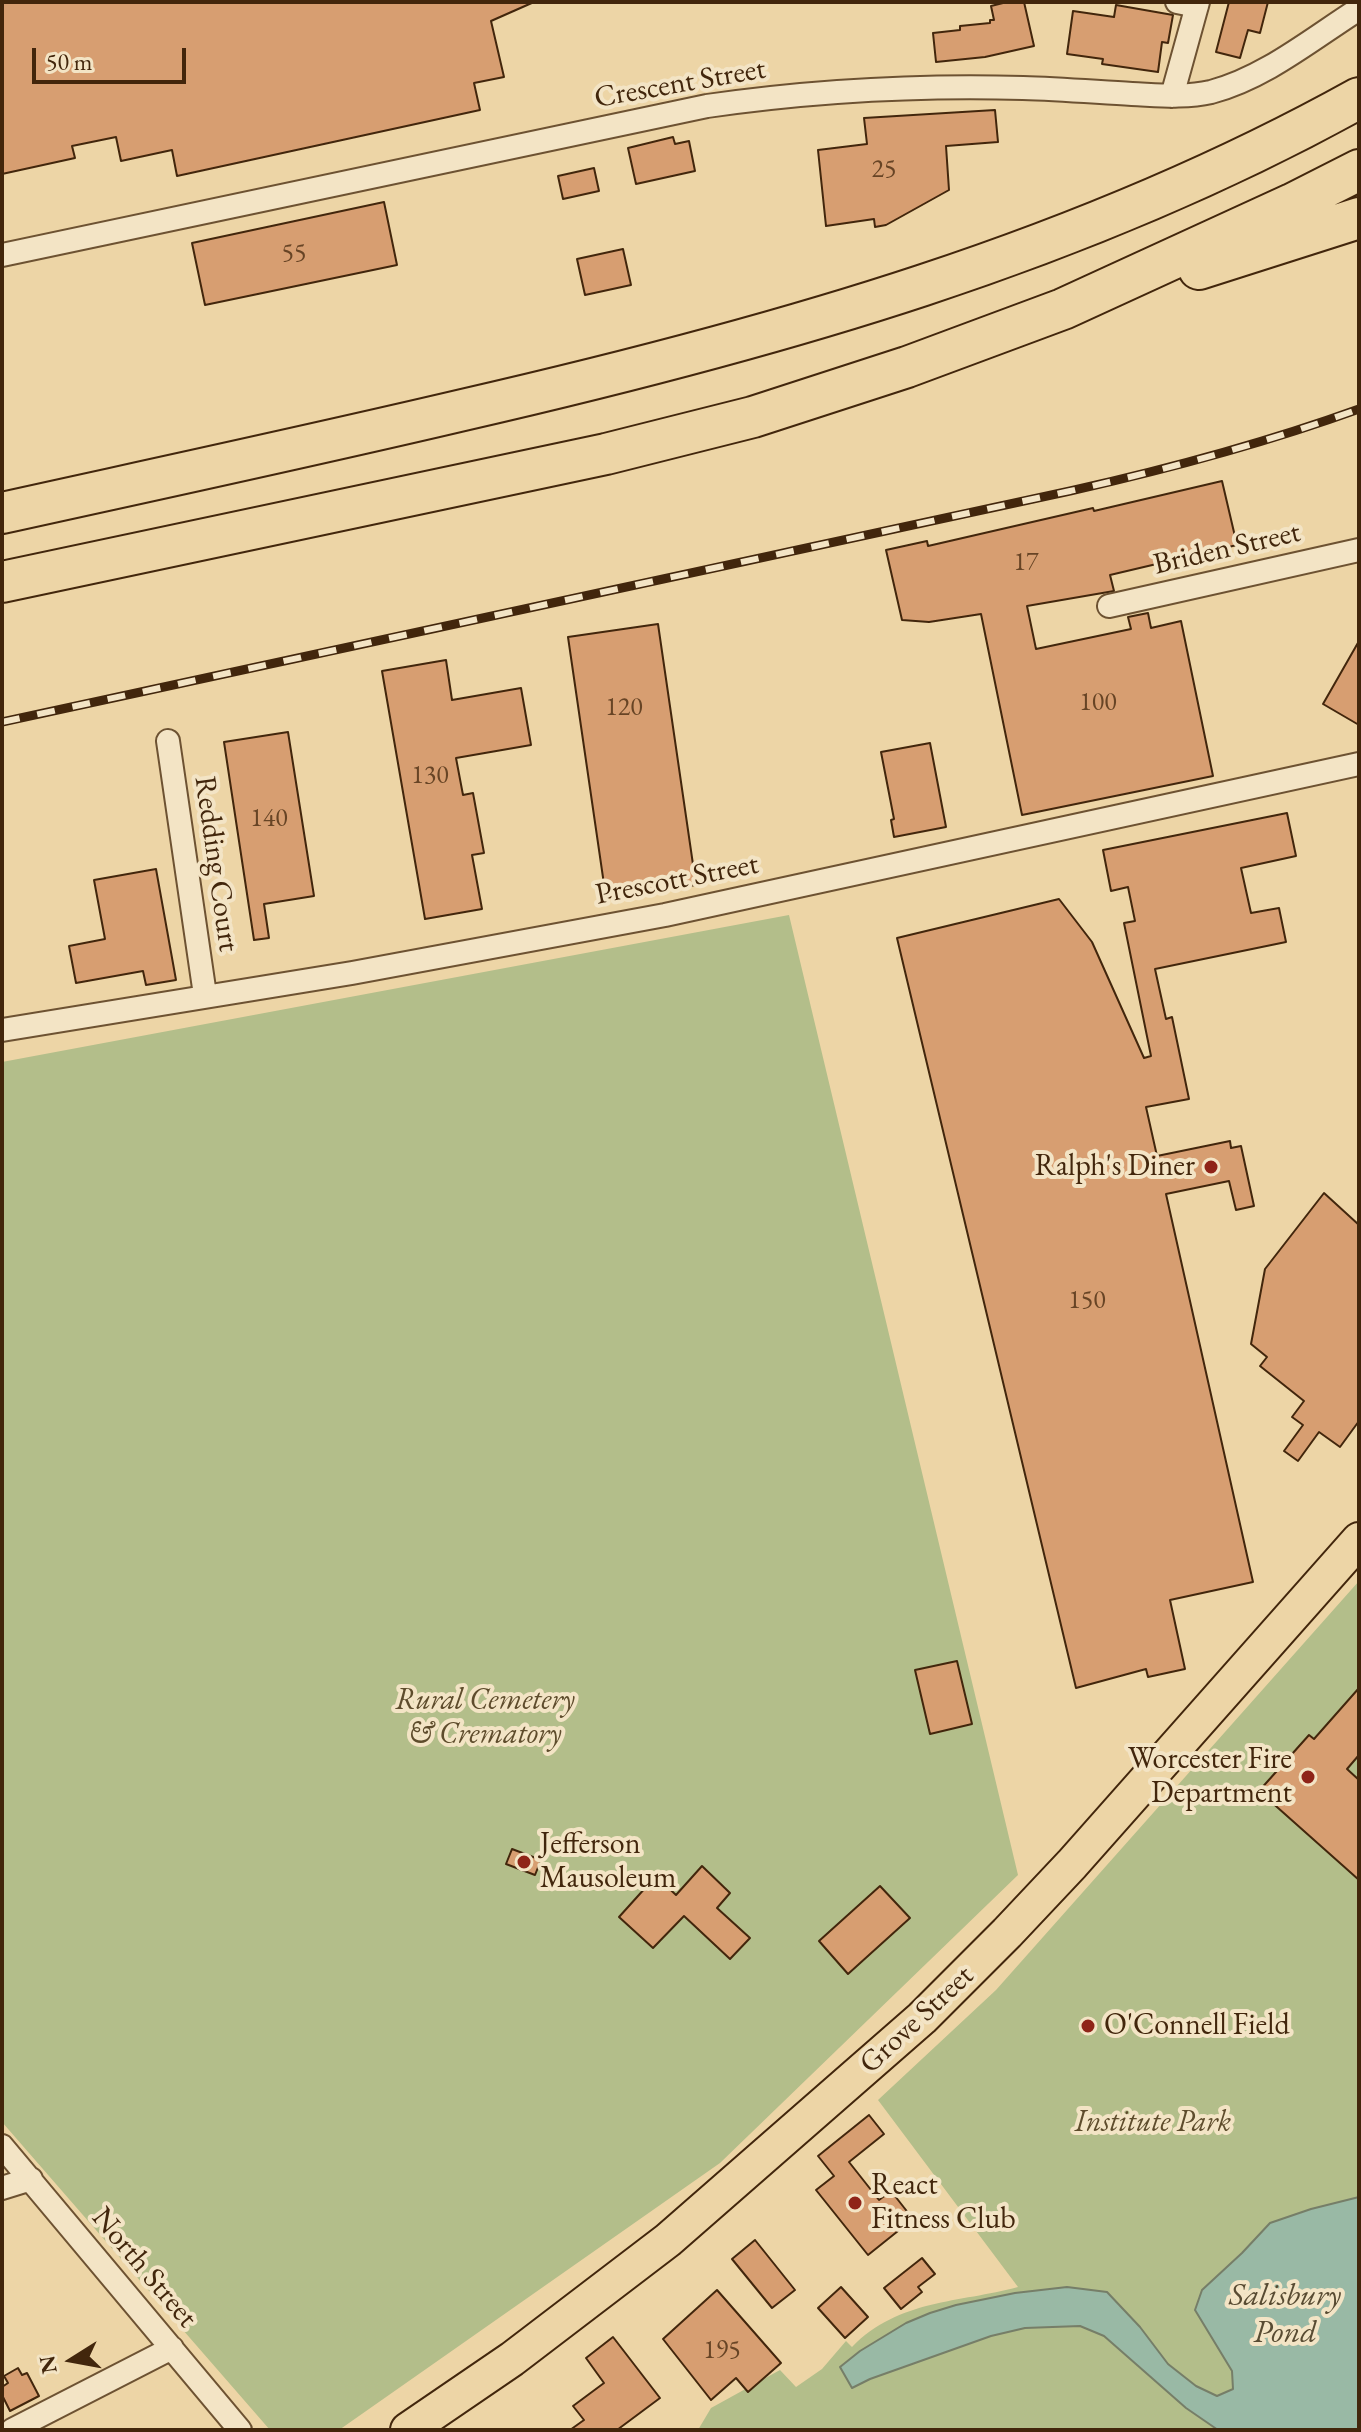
<!DOCTYPE html>
<style>
body{margin:0}
#map{position:relative;width:1361px;height:2432px;overflow:hidden;background:#edd5a6;font-family:"EB Garamond",serif}
canvas{display:block}
.frame{position:absolute;inset:0;border:4px solid #42260c;pointer-events:none}
.north{position:absolute;left:32px;top:2320px;width:80px;height:80px;-webkit-text-stroke:6px #f3e4c5;paint-order:stroke;rotate:259deg;font-size:22px;font-weight:700;line-height:32px;text-align:center;color:#42260c}
.north::after{content:'';display:block;margin:auto;width:28px;height:36px;background:#42260c;clip-path:polygon(50% 0,100% 100%,50% 72%,0 100%)}
.scale{position:absolute;left:32px;top:48px;width:154px;height:36px;box-sizing:border-box;border:4px solid #42260c;border-top:0;padding-left:10px;font-size:24px;line-height:28px;white-space:nowrap;color:#42260c;-webkit-text-stroke:6px #f3e4c5;paint-order:stroke}
</style>
<div id="map">
<canvas width="1361" height="2432"></canvas>
<div class="frame"></div>
<div class="north">N</div>
<div class="scale">50 m</div>
</div>
<script>
const ctx = document.querySelector('canvas').getContext('2d');
ctx.lineJoin = 'round';
function fillPath(path, color) {
  ctx.fillStyle = color;
  ctx.fill(path, 'evenodd');
}
function trace(path, color, width, dash) {
  ctx.strokeStyle = color;
  ctx.lineWidth = width;
  ctx.lineCap = dash ? 'butt' : 'round';
  ctx.setLineDash(dash || []);
  ctx.stroke(path);
}
function drawText(font, color, halo, rows, align = 'center') {
  ctx.font = font + ' "EB Garamond",serif';
  ctx.lineWidth = 8;
  ctx.setLineDash([]);
  ctx.textBaseline = 'middle';
  ctx.strokeStyle = halo;
  ctx.fillStyle = color;
  for (const [text, x, y, turn = 0] of rows) {
    ctx.save();
    ctx.translate(x, y);
    ctx.rotate((+turn || 0) * Math.PI / 180);
    ctx.textAlign = isNaN(turn) ? turn : align;
    if (halo) ctx.strokeText(text, 0, 0);
    ctx.fillText(text, 0, 0);
    ctx.restore();
  }
}
fillPath(new Path2D(`
 M 789,915 L 1018,1875 L 720,2163 L 339,2430 L 270,2430 L 2,2122 L 2,1062 Z
 M 1359,1581 L 1359,2430 L 698,2430 L 711,2408 L 780,2370 L 796,2387 L 822,2369 L 846,2341 L 852,2347 C 899,2299 959,2303 1018,2287 L 878,2100 L 996,1990 Z`), '#b3be8a');
const water = new Path2D(`
 M 1359,2197 L 1359,2430 L 1218,2430 L 1186,2408 L 1104,2336 L 1080,2326 L 1025,2328 L 991,2336 L 870,2379 L 852,2388 L 840,2367 L 860,2351 L 906,2323 L 930,2313 L 956,2305 L 1015,2293 L 1067,2287 L 1107,2292 L 1140,2327 L 1168,2364 L 1196,2386 L 1217,2396 L 1233,2389 L 1232,2371 L 1195,2310 L 1202,2290 L 1242,2253 L 1270,2223 L 1311,2209 Z`);
fillPath(water, '#99b9a5');
trace(water, '#767e68', 2);
const building = new Path2D(`
 M 2,2 L 534,2 L 491,21 L 504,77 L 474,83 L 480,110 L 177,176 L 172,150 L 121,161 L 116,137 L 72,146 L 75,158 L 2,174 Z
 M 1007,2 L 1024,2 L 1034,46 L 985,57 L 936,62 L 933,33 L 960,30 L 960,26 L 990,23 L 990,20 L 994,20 L 991,6 Z
 M 1229,2 L 1268,2 L 1260,33 L 1248,30 L 1240,58 L 1216,52 Z
 M 1116,5 L 1173,15 L 1168,43 L 1162,42 L 1158,72 L 1102,64 L 1103,59 L 1067,54 L 1073,11 L 1114,17 Z
 M 995,110 L 998,142 L 946,146 L 949,190 L 886,225 L 875,227 L 874,219 L 826,226 L 818,150 L 867,144 L 864,118 Z
 M 673,137 L 675,144 L 689,141 L 695,171 L 636,184 L 628,148 Z
 M 594,168 L 599,191 L 563,199 L 558,176 Z
 M 384,202 L 397,265 L 205,305 L 192,243 Z
 M 623,249 L 631,285 L 585,295 L 577,259 Z
 M 1222,481 L 1237,545 L 1110,575 L 1114,591 L 1027,606 L 1036,649 L 1131,629 L 1128,617 L 1148,613 L 1151,628 L 1181,621 L 1213,776 L 1022,815 L 981,614 L 929,622 L 902,620 L 886,550 L 927,541 L 928,546 L 1093,508 L 1094,511 Z
 M 658,624 L 696,885 L 606,898 L 568,637 Z
 M 1359,641 L 1359,725 L 1323,704 Z
 M 446,660 L 452,700 L 521,688 L 531,745 L 456,758 L 463,795 L 473,793 L 484,853 L 472,855 L 482,909 L 425,919 L 382,671 Z
 M 288,732 L 314,896 L 264,904 L 269,938 L 254,940 L 224,742 Z
 M 930,743 L 946,827 L 894,837 L 891,820 L 894,819 L 881,752 Z
 M 1287,813 L 1296,856 L 1241,868 L 1251,913 L 1279,908 L 1286,942 L 1155,969 L 1166,1019 L 1172,1017 L 1189,1099 L 1146,1107 L 1157,1156 L 1230,1141 L 1231,1148 L 1241,1146 L 1254,1206 L 1236,1210 L 1229,1181 L 1166,1194 L 1253,1582 L 1170,1600 L 1185,1669 L 1148,1677 L 1146,1669 L 1076,1688 L 897,938 L 1059,899 L 1092,942 L 1144,1058 L 1151,1056 L 1124,923 L 1135,921 L 1128,887 L 1111,891 L 1103,850 Z
 M 156,869 L 176,980 L 146,985 L 143,971 L 76,983 L 69,946 L 105,939 L 94,880 Z
 M 1324,1193 L 1359,1225 L 1359,1421 L 1340,1447 L 1319,1432 L 1298,1461 L 1284,1451 L 1303,1425 L 1292,1417 L 1304,1401 L 1260,1366 L 1267,1357 L 1251,1344 L 1265,1269 Z
 M 957,1661 L 972,1724 L 930,1734 L 915,1670 Z
 M 1359,1688 L 1359,1755 L 1347,1769 L 1359,1780 L 1359,1880 L 1259,1791 L 1309,1735 L 1314,1739 Z
 M 512,1849 L 541,1860 L 535,1875 L 506,1864 Z
 M 702,1866 L 730,1893 L 717,1908 L 750,1938 L 730,1959 L 684,1916 L 653,1948 L 619,1917 L 656,1876 L 676,1895 Z
 M 880,1886 L 910,1918 L 848,1974 L 819,1941 Z
 M 869,2115 L 884,2134 L 849,2162 L 879,2200 L 891,2191 L 913,2219 L 868,2255 L 816,2190 L 834,2176 L 818,2156 Z
 M 755,2240 L 795,2290 L 772,2308 L 732,2259 Z
 M 922,2258 L 935,2274 L 918,2287 L 922,2292 L 901,2309 L 884,2288 Z
 M 841,2287 L 868,2317 L 845,2338 L 818,2308 Z
 M 717,2290 L 781,2363 L 748,2392 L 736,2378 L 711,2400 L 663,2339 Z
 M 613,2337 L 660,2398 L 617,2430 L 570,2430 L 584,2420 L 573,2406 L 604,2383 L 586,2358 Z
 M 18,2368 L 22,2375 L 27,2373 L 39,2396 L 10,2411 L 2,2395 L 2,2387 L 8,2383 L 4,2376 Z`);
fillPath(building, '#d79e71');
trace(building, '#42260c', 2);
const minor = new Path2D(`
 M 1177,2 L 1197,6
 M 1172,96 L 1198,2
 M 2,255 L 707,106 C 812,91 917,85 1023,88 C 1059,89 1096,92 1132,94 C 1158,95 1185,98 1211,92 C 1265,78 1313,38 1359,9
 M 1109,606 L 1359,550
 M 168,741 L 205,995
 M 2,1030 L 352,973 L 665,915 L 1359,764
 M 2,2146 L 240,2430
 M 2,2188 L 31,2179
 M 12,2430 L 172,2348`);
const primary = new Path2D(`
 M 408,2430 L 512,2359 L 668,2240 L 922,2018 L 1007,1933 L 1072,1864 L 1359,1540`);
const motorway = new Path2D(`
 M 1199,269 L 1359,218
 M 2,513 C 156,479 310,446 463,410 C 772,339 1080,253 1359,98
 M 2,582 L 606,454 L 753,417 L 907,367 L 1063,309 L 1292,204 L 1359,170`);
trace(minor, '#6d5232', 26);
trace(primary, '#42260c', 38);
trace(motorway, '#42260c', 44);
trace(minor, '#f3e4c5', 22);
trace(primary, '#edd5a6', 34);
trace(motorway, '#edd5a6', 40);
const rail = new Path2D(`
 M 2,722 L 1070,491 C 1168,469 1265,443 1359,409`);
trace(rail, '#42260c', 9);
trace(rail, '#f3e4c5', 6, [18]);
for (const [x, y, r, color] of [
 [1211,1167,8,"#8f2418"],
 [1308,1777,8,"#8f2418"],
 [524,1862,8,"#8f2418"],
 [1088,2026,8,"#8f2418"],
 [855,2203,8,"#8f2418"]
]) {
  const dot = new Path2D();
  dot.arc(x, y, r, 0, 2 * Math.PI);
  ctx.fillStyle = color;
  ctx.fill(dot);
  trace(dot, '#f3e4c5', 3);
}
drawText('26px', '#674425', null, [
 ["25",884,170],
 ["55",294,254],
 ["17",1026,563],
 ["100",1098,703],
 ["120",624,708],
 ["130",430,776],
 ["140",269,819],
 ["150",1087,1301],
 ["195",722,2351]
]);
drawText('30px', '#42260c', '#f3e4c5', [
 ["Crescent Street",680,84,-10],
 ["Briden Street",1227,549,-13],
 ["Redding Court",216,864,82],
 ["Prescott Street",677,880,-11],
 ["Grove Street",917,2020,-43],
 ["North Street",144,2268,50]
]);
drawText('30px', '#42260c', '#f3e4c5', [
 ["Ralph's Diner",1195,1167,"right"],
 ["Worcester Fire",1292,1760,"right"],
 ["Department",1292,1794,"right"],
 ["Jefferson",540,1845],
 ["Mausoleum",540,1879],
 ["O'Connell Field",1104,2026],
 ["React",871,2186],
 ["Fitness Club",871,2220]
], 'left');
drawText('italic 30px', '#5e4c2c', '#f3e4c5', [
 ["Rural Cemetery",485,1701],
 ["& Crematory",485,1735],
 ["Institute Park",1153,2123]
]);
drawText('italic 32px', '#584b32', '#f3e4c5', [
 ["Salisbury",1285,2296],
 ["Pond",1285,2333]
]);
</script>
